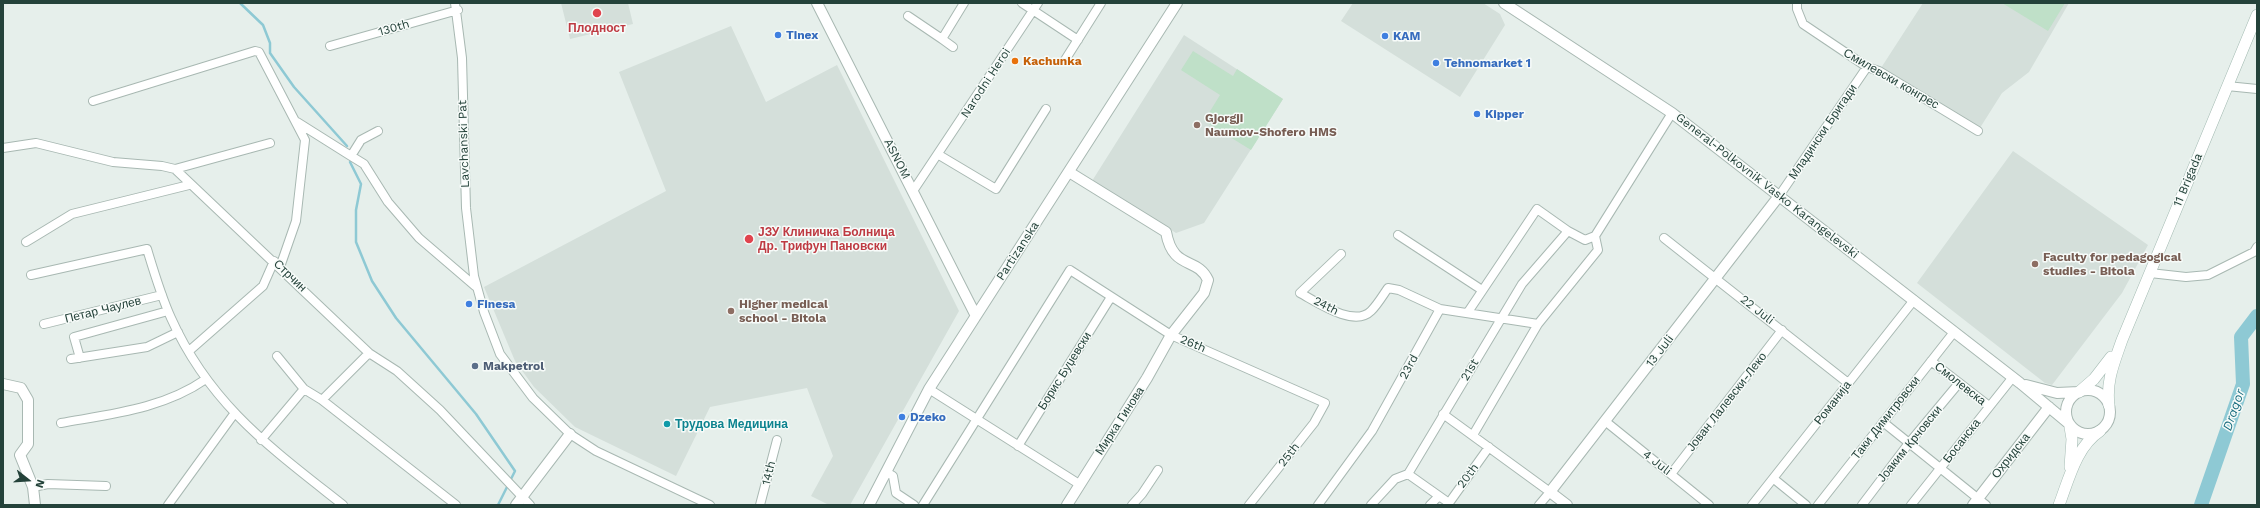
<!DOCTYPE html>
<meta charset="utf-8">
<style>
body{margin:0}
#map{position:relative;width:2260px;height:508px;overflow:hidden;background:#e6efeb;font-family:"Work Sans",sans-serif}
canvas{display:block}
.frame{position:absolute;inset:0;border:4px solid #24423a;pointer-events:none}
.north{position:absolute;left:8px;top:460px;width:40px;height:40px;-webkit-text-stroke:3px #f7fbf9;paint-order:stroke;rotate:107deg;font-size:11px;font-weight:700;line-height:16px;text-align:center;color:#24423a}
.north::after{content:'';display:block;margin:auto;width:14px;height:18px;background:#24423a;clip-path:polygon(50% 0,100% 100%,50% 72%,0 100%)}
</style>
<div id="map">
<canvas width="2260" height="508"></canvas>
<div class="frame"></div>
<div class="north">N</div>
</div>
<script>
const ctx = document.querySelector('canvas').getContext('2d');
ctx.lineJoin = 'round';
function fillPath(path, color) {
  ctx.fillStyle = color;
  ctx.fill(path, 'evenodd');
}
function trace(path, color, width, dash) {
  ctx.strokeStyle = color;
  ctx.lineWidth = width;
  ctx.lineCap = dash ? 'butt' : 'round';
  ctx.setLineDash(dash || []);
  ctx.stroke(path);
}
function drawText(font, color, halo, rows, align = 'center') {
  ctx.font = font + ' "Work Sans",sans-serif';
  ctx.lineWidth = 3;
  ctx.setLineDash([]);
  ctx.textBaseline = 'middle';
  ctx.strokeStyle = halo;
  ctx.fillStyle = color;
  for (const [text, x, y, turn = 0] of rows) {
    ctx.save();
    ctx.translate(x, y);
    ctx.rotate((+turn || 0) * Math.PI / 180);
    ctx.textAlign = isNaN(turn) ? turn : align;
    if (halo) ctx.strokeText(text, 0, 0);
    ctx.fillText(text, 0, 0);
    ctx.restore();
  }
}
fillPath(new Path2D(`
 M 561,3 L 628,3 L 633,24 L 570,39 Z
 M 1353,3 L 1483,3 L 1500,14 L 1505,25 L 1460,97 L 1341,21 Z
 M 1923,3 L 2069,3 L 2029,72 L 2002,93 L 1978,131 L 1879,71 Z
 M 731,26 L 766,102 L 837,65 L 959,311 L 850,505 L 829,505 L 811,496 L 833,456 L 807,388 L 710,407 L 676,476 L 575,427 L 534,387 L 515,361 L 484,287 L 666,191 L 619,72 Z
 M 1184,35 L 1283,99 L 1204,223 L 1176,233 L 1092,181 Z
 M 2013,151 L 2148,245 L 2122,293 L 2052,385 L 2045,383 L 1917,283 Z`), '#d4dfda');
fillPath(new Path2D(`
 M 2002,3 L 2065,3 L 2048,31 Z
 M 1193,51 L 1233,76 L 1237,69 L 1283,99 L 1251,150 L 1204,121 L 1220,95 L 1181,70 Z`), '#bfe0c8');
trace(new Path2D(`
 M 240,3 L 263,25 L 270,43 L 270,53 L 294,87 L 347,146
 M 350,162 L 361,184 L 356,210 L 356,242 L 372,281 L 396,318 L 476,414 L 515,471 L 498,505`), '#8ec9d4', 2.5);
trace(new Path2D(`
 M 2201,505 L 2243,384 L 2241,337 L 2257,316`), '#8ec9d4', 14);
const minor = new Path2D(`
 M 455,3 L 462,58 L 466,208 L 474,276 L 484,312 L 500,354 L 533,398 L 570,434 L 596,451 L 710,505
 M 1022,3 L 1078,40
 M 1797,3 L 1797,9 L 1803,24 L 1867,67 L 1879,71 L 1978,131
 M 908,16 L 942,39 L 964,3
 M 942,39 L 953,47
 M 330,46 L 458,10
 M 1065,60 L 1101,3
 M 2227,86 L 2257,89
 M 93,101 L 255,51 L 259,52 L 305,140 L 296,221 L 280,267
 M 297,122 L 351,156
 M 378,131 L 361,140 L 351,156 L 364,164 L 388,202 L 419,238 L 475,286
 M 3,148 L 36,143 L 113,162 L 162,166 L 175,169 L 369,353 L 397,371 L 440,410 L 530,505
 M 939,155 L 996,189 L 1046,109
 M 175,169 L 270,143
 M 913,191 L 1038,3
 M 1779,196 L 1867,67
 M 1398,235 L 1482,290
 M 1664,238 L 1848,383
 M 26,242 L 72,214 L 189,185
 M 1341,254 L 1300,293 C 1317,302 1354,328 1371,311 C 1378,304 1383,295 1388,288 L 1399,290 L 1440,309 L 1538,324
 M 2150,273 L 2186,277 L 2208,275 L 2254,252 L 2257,247
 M 31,275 L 147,249 C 154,272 161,296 171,318 C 210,405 271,448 343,505
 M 1468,312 L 1537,209 L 1568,231 L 1585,240 L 1595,236 L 1672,113
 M 44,324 L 162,295
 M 189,351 L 263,286 L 274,261
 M 277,356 L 304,389 L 322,400 L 456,505
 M 80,358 L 74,337 L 168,311
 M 71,359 L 147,347 L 178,332
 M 1931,361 L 1989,406
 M 929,389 L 1079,484
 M 322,400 L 369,353
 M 1443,414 L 1550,492 L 1539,505
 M 1605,421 L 1709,505
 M 1883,422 L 1986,505
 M 61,423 C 111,414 163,409 206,379
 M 1473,435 L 1538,324 L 1598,250 L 1595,236
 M 261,440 L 304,389
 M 1018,446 L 1111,297
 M 886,472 L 893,476 L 896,493 L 914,505
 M 1408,474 L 1449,503 L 1489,447
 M 1671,474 L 1782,330
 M 1774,479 L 1806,505
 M 33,487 L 48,484 L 106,486
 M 168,505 L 234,414
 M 760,505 L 777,440
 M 923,505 L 1070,270 L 1171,335 L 1325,403 L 1314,423 L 1249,505
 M 1132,505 L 1142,494 L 1158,470
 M 1318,505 L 1372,431 L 1440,309
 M 1371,505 L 1395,479 L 1408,474 L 1522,284 L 1568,231
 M 1430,505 L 1439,496
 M 1752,505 L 1914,300
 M 1818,505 L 1954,332
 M 1862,505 L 1909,443 L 1959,383
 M 1911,505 L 2013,377`);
const tertiary = new Path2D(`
 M 817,3 L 976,316
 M 1504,3 L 1672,113 L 2020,383 L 2068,423
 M 3,384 L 21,388 L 28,400 L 28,444 L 20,455 L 33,487 L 35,505
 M 2026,385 L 2057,393 L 2079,392
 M2066 412a22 22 0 1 1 44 0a22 22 0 1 1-44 0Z
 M 516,505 L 570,434
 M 869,505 L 929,389 L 1177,3
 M 1067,505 L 1147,378 L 1171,335 L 1204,293 L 1208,280 C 1197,256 1173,271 1166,232 L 1069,172
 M 1567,505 L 1550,492 L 1779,196
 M 1973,505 L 2049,407`);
const secondary = new Path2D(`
 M 2079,392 L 2094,379 L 2111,357
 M 2109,405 C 2106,381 2114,363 2122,340 L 2257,15
 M 2070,467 L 2072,439 L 2070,427
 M 2059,505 C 2069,479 2076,447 2100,431`);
trace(minor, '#a8b8b2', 10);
trace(tertiary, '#a8b8b2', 12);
trace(secondary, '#a4bbb3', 12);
trace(minor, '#fff', 8);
trace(tertiary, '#fff', 10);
trace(secondary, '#fff', 11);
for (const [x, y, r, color] of [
 [597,13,5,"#e0444e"],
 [778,35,4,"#3f7fe0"],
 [1385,36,4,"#3f7fe0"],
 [1015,61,4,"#e8710a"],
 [1436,63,4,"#3f7fe0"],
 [1477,114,4,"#3f7fe0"],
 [1197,125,4,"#8d6e63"],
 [749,239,5,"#e0444e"],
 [2035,264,4,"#8d6e63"],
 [469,304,4,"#3f7fe0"],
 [731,311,4,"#8d6e63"],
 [475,366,4,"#5c6f8a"],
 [902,417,4,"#3f7fe0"],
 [667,424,4,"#0f9aa8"]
]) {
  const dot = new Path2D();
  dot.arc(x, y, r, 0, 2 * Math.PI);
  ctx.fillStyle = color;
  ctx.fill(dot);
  trace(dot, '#f7fbf9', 1.5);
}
drawText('12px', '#24423a', '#f7fbf9', [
 ["130th",394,28,-16],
 ["Смилевски конгрес",1891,79,30],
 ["Narodni Heroi",986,83,-57],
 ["Младински Бригади",1823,132,-56],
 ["Lavchanski Pat",464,144,-92],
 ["ASNOM",897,159,63],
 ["11 Brigada",2188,180,-67],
 ["General-Polkovnik Vasko Karangelevski",1767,186,38],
 ["Partizanska",1018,251,-57],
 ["Стрчин",290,276,44],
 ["24th",1326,306,27],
 ["Петар Чаулев",103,310,-14],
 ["22 Juli",1757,310,38],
 ["26th",1193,344,23],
 ["13 Juli",1660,351,-52],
 ["23rd",1409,367,-62],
 ["21st",1470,370,-59],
 ["Борис Буџевски",1065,371,-58],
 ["Смолевска",1960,384,38],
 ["Јован Лалевски-Леко",1727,402,-52],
 ["Романија",1833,403,-52],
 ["Таки Димитровски",1886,418,-52],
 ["Мирка Гинова",1120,421,-57],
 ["Босанска",1962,441,-52],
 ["Јоаким Крчовски",1910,444,-51],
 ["25th",1289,455,-52],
 ["Охридска",2011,456,-52],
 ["4 Juli",1657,463,38],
 ["14th",769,473,-76],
 ["20th",1468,476,-54]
]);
drawText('bold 12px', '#be3a42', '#f7fbf9', [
 ["Плодност",597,28],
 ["ЈЗУ Клиничка Болница",758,232,"left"],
 ["Др. Трифун Пановски",758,246,"left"]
]);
drawText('bold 12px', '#366cbe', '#f7fbf9', [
 ["Tinex",786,35],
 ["KAM",1393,36],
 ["Tehnomarket 1",1444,63],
 ["Kipper",1485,114],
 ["Finesa",477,304],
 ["Dzeko",910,417]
], 'left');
drawText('bold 12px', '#c56008', '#f7fbf9', [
 ["Kachunka",1023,61]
], 'left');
drawText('bold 12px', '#785e54', '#f7fbf9', [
 ["Gjorgji",1205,118],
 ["Naumov-Shofero HMS",1205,132],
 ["Faculty for pedagogical",2043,257],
 ["studies - Bitola",2043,271],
 ["Higher medical",739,304],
 ["school - Bitola",739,318]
], 'left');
drawText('bold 12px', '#4e5e75', '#f7fbf9', [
 ["Makpetrol",483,366]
], 'left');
drawText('bold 12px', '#0d838f', '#f7fbf9', [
 ["Трудова Медицина",675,424]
], 'left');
drawText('italic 13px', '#1c6f80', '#f7fbf9', [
 ["Dragor",2234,410,-71]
]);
</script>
